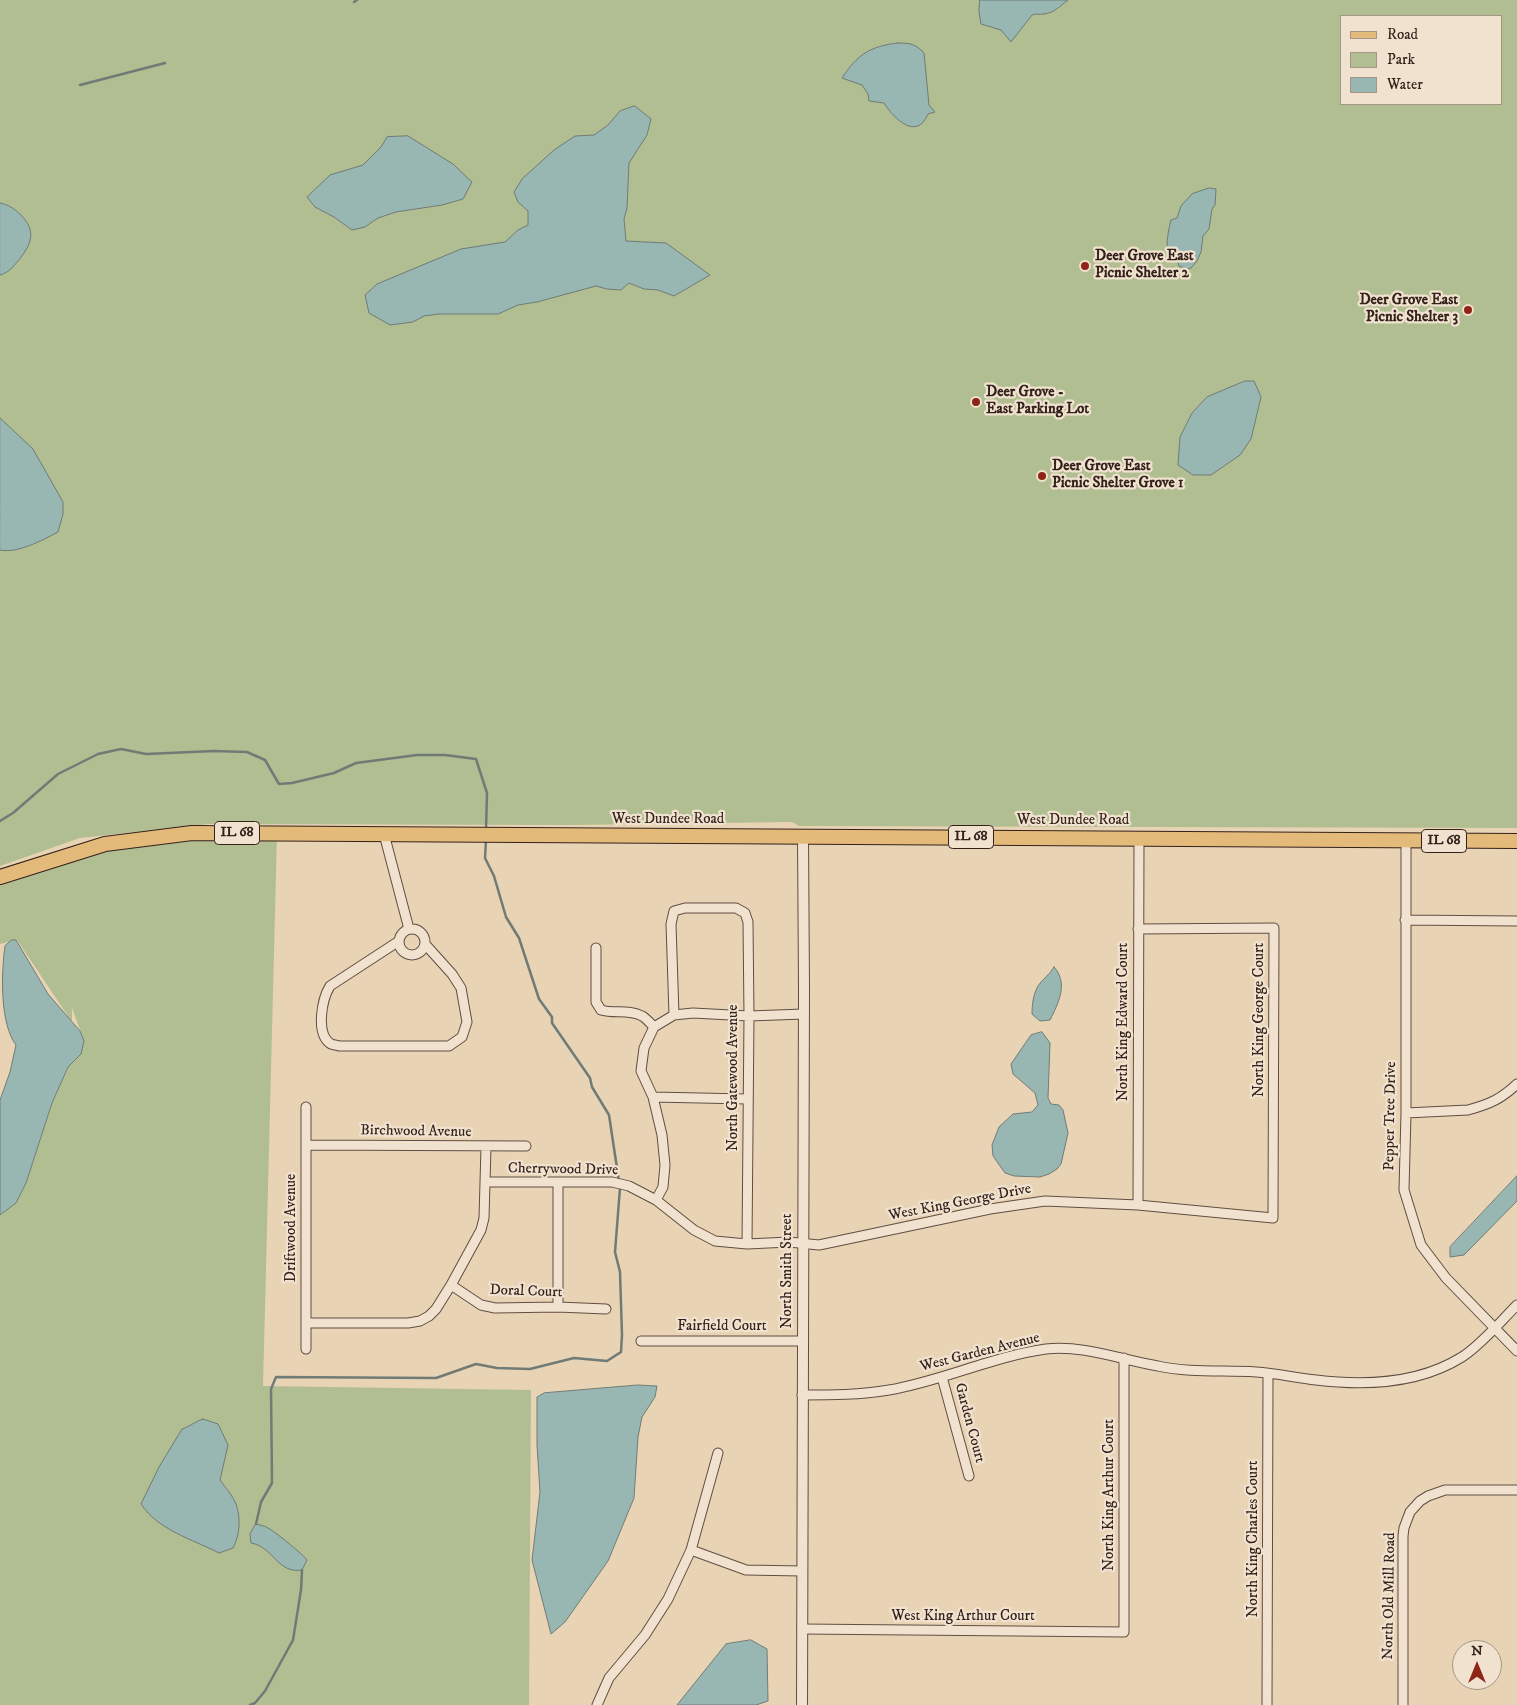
<!DOCTYPE html>
<style>
body{margin:0}
#map{position:relative;width:1517px;height:1705px;overflow:hidden;background:#e9d3b5;font-family:"IM FELL DW Pica",serif}
canvas{display:block}
.legend{position:absolute;left:1340px;top:15px;width:162px;height:90px;box-sizing:border-box;background:#f1e2cf;border:1px solid #a59587;margin:0;padding:6px 9px;list-style:none;font-size:15px;color:#33211b}
.legend li{display:flex;align-items:center;gap:10px;height:25px}
.legend b{width:25px;border:1px solid #a59587}
.north{position:absolute;left:1452px;top:1640px;width:50px;height:50px;box-sizing:border-box;background:#f1e2cf;border:1px solid #a59587;border-radius:50%;rotate:0deg;font-size:14px;font-weight:700;line-height:20px;text-align:center;color:#33211b}
.north::after{content:'';display:block;margin:auto;width:18px;height:22px;background:#8f2418;clip-path:polygon(50% 0,100% 100%,50% 72%,0 100%)}
</style>
<div id="map">
<canvas width="1517" height="1705"></canvas>
<ul class="legend">
<li><b style="height:6px;background:#e4ba7a"></b>Road</li>
<li><b style="height:14px;background:#b0be92"></b>Park</li>
<li><b style="height:14px;background:#98b7b3"></b>Water</li>
</ul>
<div class="north">N</div>
</div>
<script>
const ctx = document.querySelector('canvas').getContext('2d');
ctx.lineJoin = 'round';
function fillPath(path, color) {
  ctx.fillStyle = color;
  ctx.fill(path, 'evenodd');
}
function trace(path, color, width, dash) {
  ctx.strokeStyle = color;
  ctx.lineWidth = width;
  ctx.lineCap = dash ? 'butt' : 'round';
  ctx.setLineDash(dash || []);
  ctx.stroke(path);
}
function drawText(font, color, halo, rows, align = 'center') {
  ctx.font = font + ' "IM FELL DW Pica",serif';
  ctx.lineWidth = 4.5;
  ctx.setLineDash([]);
  ctx.textBaseline = 'middle';
  ctx.strokeStyle = halo;
  ctx.fillStyle = color;
  for (const [text, x, y, turn = 0] of rows) {
    ctx.save();
    ctx.translate(x, y);
    ctx.rotate((+turn || 0) * Math.PI / 180);
    ctx.textAlign = isNaN(turn) ? turn : align;
    if (halo) ctx.strokeText(text, 0, 0);
    ctx.fillText(text, 0, 0);
    ctx.restore();
  }
}
fillPath(new Path2D(`
 M 0,0 L 1517,0 L 1517,828 L 799,826 L 792,822 L 570,825 L 209,824 L 80,838 L 0,866 ZM 1341,16 L 1501,16 L 1501,104 L 1341,104 Z
 M 277,833 L 263,1386 L 531,1390 L 529,1705 L 0,1705 L 0,1215 L 16,1203 L 26,1183 L 52,1103 L 68,1067 L 81,1054 L 84,1041 L 72,1008 L 72,1022 L 17,940 L 0,944 L 0,877 L 155,838 Z`), '#b0be92');
const water = new Path2D(`
 M 980,0 L 1068,0 C 1060,6 1054,13 1044,14 C 1039,15 1036,13 1032,15 L 1011,42 L 1001,30 L 981,24 L 979,12 Z
 M 898,43 C 910,43 916,44 924,53 L 929,105 L 935,112 L 928,114 C 917,141 894,119 884,103 L 869,101 L 868,94 L 862,85 L 842,78 C 857,55 870,46 898,43 Z
 M 635,106 L 651,119 L 647,135 L 629,163 L 627,208 L 624,219 L 626,241 L 666,243 L 710,275 L 674,296 L 658,290 L 644,289 L 629,283 L 621,290 L 607,289 L 596,286 L 537,302 L 518,305 L 498,314 L 439,314 L 424,316 L 413,322 L 390,325 L 369,313 L 365,295 L 377,284 L 461,249 L 505,242 L 518,230 L 528,225 L 528,211 L 518,202 L 514,192 L 522,179 L 554,150 L 575,136 L 594,135 L 608,125 L 620,111 Z
 M 408,136 L 453,164 L 472,182 L 463,199 L 442,205 L 396,212 L 378,218 L 365,227 L 352,230 L 334,217 L 315,207 L 307,197 L 330,175 L 363,165 L 381,147 L 387,137 Z
 M 1209,188 L 1216,189 L 1215,205 L 1212,209 L 1209,229 L 1203,236 L 1201,252 L 1197,261 L 1191,268 L 1188,269 L 1179,266 L 1177,260 L 1171,261 C 1164,250 1168,232 1171,220 L 1177,218 L 1181,206 L 1192,194 Z
 M 0,203 C 9,205 13,208 20,214 C 37,231 32,244 18,261 C 12,268 8,273 0,275 Z
 M 1245,381 L 1254,381 L 1261,397 L 1251,439 L 1240,455 L 1211,475 L 1193,475 L 1178,465 L 1180,437 L 1192,413 L 1207,397 Z
 M 0,418 L 33,449 L 63,502 L 63,514 L 58,532 C 43,540 17,554 0,550 Z
 M 12,940 L 16,940 L 48,994 L 80,1031 L 84,1041 L 81,1054 L 68,1067 L 52,1103 L 26,1183 L 16,1203 L 0,1215 L 0,1100 L 10,1072 L 16,1045 C 0,1024 1,974 5,946 Z
 M 1054,967 C 1069,983 1058,1004 1050,1020 L 1040,1021 L 1032,1014 C 1032,1005 1033,995 1038,986 C 1042,979 1050,975 1054,967 Z
 M 1042,1032 L 1050,1043 L 1048,1098 L 1051,1104 L 1059,1105 L 1063,1110 L 1068,1133 L 1061,1164 L 1057,1169 L 1049,1174 L 1040,1177 L 1014,1176 L 1005,1173 L 993,1156 L 992,1145 L 999,1127 L 1013,1114 L 1032,1112 L 1038,1105 L 1035,1093 L 1013,1074 L 1011,1064 L 1031,1035 Z
 M 1517,1176 L 1517,1201 L 1464,1255 L 1450,1257 L 1450,1247 Z
 M 638,1385 L 657,1386 L 655,1397 L 642,1417 L 638,1437 L 634,1498 L 608,1561 L 565,1622 L 551,1634 L 532,1560 L 540,1492 L 537,1445 L 537,1397 L 544,1393 Z
 M 203,1419 L 218,1424 L 228,1445 L 220,1480 C 225,1487 233,1496 236,1504 C 241,1518 240,1535 233,1548 L 219,1553 C 192,1539 158,1530 141,1504 L 159,1467 L 182,1429 C 187,1428 196,1421 203,1419 Z
 M 256,1524 C 260,1525 265,1526 268,1528 C 273,1530 305,1556 307,1560 L 302,1570 C 277,1574 274,1547 251,1543 L 250,1534 Z
 M 751,1640 L 767,1649 L 768,1701 L 756,1705 L 677,1705 L 726,1644 Z`);
fillPath(water, '#98b7b3');
trace(water, '#707b76', 1);
trace(new Path2D(`
 M 354,2 L 357,0
 M 80,85 L 165,63
 M 0,821 L 13,813 L 58,774 L 98,754 L 121,749 L 146,754 L 214,751 L 247,752 L 265,760 L 279,784 L 292,783 L 334,773 L 356,763 L 417,755 L 445,755 L 476,759 L 487,793 L 486,830
 M 256,1524 L 261,1502 L 272,1483 L 271,1389 L 276,1377 L 436,1378 L 476,1364 L 497,1368 L 530,1369 L 574,1358 L 607,1361 L 621,1352 L 622,1335 L 620,1272 L 615,1252 L 620,1188 L 609,1115 L 592,1087 L 590,1078 L 552,1023 L 552,1017 L 539,999 L 519,938 L 506,917 L 494,876 L 485,858 L 486,840
 M 250,1705 L 255,1703 L 265,1691 L 293,1640 L 301,1590 L 302,1570`), '#707b76', 2.5);
const minor = new Path2D(`
 M 384,834 L 409,929
 M 1406,841 L 1406,1113 L 1404,1190 L 1421,1245 L 1446,1278 L 1517,1351
 M 1405,920 L 1517,921
 M399 942a13 13 0 1 1 26 0a13 13 0 1 1-26 0Z
 M 399,941 L 330,986 C 322,999 315,1034 331,1044 C 333,1045 337,1045 339,1046 L 449,1046 L 462,1037 L 467,1022 L 461,988 L 452,974 L 425,944
 M 596,948 L 596,1002 L 601,1010 C 614,1014 629,1009 642,1016 C 646,1018 650,1023 654,1027
 M 674,1015 L 671,924 L 674,911 L 685,908 L 736,908 L 745,913 L 748,922 L 749,1016 L 747,1244
 M 654,1027 L 644,1048 L 641,1071 L 653,1097 L 662,1135 L 665,1165 L 663,1187 L 656,1200
 M 654,1027 L 674,1015 L 693,1013 L 749,1016 L 804,1014
 M 653,1097 L 747,1099
 M 306,1107 L 306,1349
 M 1406,1113 L 1468,1110 C 1490,1104 1501,1099 1517,1084
 M 306,1145 L 526,1146
 M 485,1182 L 612,1182 L 629,1186 L 656,1200 L 694,1230 L 715,1241 L 747,1244 L 789,1242 L 819,1245 L 990,1209 L 1045,1201 L 1138,1205 L 1273,1218 L 1274,928 L 1138,929
 M 558,1182 L 558,1307
 M 1138,1205 L 1139,838
 M 451,1285 L 481,1305 L 495,1308 L 558,1307 L 606,1309
 M 306,1323 L 408,1323 L 420,1321 L 429,1316 L 436,1309 L 451,1285 L 481,1230 L 484,1218 L 486,1147
 M 641,1341 L 803,1341
 M 942,1377 L 969,1476
 M 802,1395 C 831,1395 860,1395 889,1390 C 942,1381 994,1356 1046,1349 C 1085,1345 1121,1360 1158,1366 C 1190,1373 1223,1370 1256,1372 C 1276,1373 1296,1378 1316,1380 C 1365,1386 1419,1384 1462,1357 C 1481,1345 1501,1321 1517,1305
 M 691,1550 L 746,1570 L 802,1571
 M 802,1629 L 1124,1632 L 1124,1358
 M 597,1705 L 609,1678 L 645,1635 L 668,1599 L 691,1550 L 718,1453
 M 1267,1705 L 1268,1374
 M 1403,1705 L 1403,1536 L 1404,1528 L 1410,1512 L 1420,1501 L 1428,1496 L 1445,1490 L 1517,1490`);
const tertiary = new Path2D(`
 M 802,1705 L 804,988 L 803,837`);
const primary = new Path2D(`
 M 0,877 L 105,844 L 192,833 L 1517,841`);
trace(minor, '#604e42', 11);
trace(tertiary, '#604e42', 12);
trace(primary, '#33211b', 16);
trace(minor, '#f1e2cf', 9);
trace(tertiary, '#f1e2cf', 10);
trace(primary, '#e4ba7a', 14);
for (const [x, y, r, color] of [
 [1085,266,5,"#8f2418"],
 [1468,310,5,"#8f2418"],
 [976,402,5,"#8f2418"],
 [1042,476,5,"#8f2418"]
]) {
  const dot = new Path2D();
  dot.arc(x, y, r, 0, 2 * Math.PI);
  ctx.fillStyle = color;
  ctx.fill(dot);
  trace(dot, '#f1e2cf', 2);
}
for (const [x, y, w] of [
 [237,833,45],
 [971,837,45],
 [1444,841,45]
]) {
  const box = new Path2D();
  box.roundRect(x - w / 2, y - 11.5, w, 23, 4);
  ctx.fillStyle = '#f1e2cf';
  ctx.fill(box);
  trace(box, '#33211b', 1);
}
drawText('bold 14px', '#33211b', null, [
 ["IL 68",237,833],
 ["IL 68",971,837],
 ["IL 68",1444,841]
]);
drawText('bold 15px', '#33211b', '#f1e2cf', [
 ["Deer Grove East",1095,257],
 ["Picnic Shelter 2",1095,274],
 ["Deer Grove East",1458,301,"right"],
 ["Picnic Shelter 3",1458,318,"right"],
 ["Deer Grove -",986,393],
 ["East Parking Lot",986,410],
 ["Deer Grove East",1052,467],
 ["Picnic Shelter Grove 1",1052,484]
], 'left');
drawText('15px', '#33211b', '#f1e2cf', [
 ["West Dundee Road",668,820],
 ["West Dundee Road",1073,821],
 ["North King George Court",1260,1020,-90],
 ["North King Edward Court",1124,1022,-90],
 ["North Gatewood Avenue",734,1078,-90],
 ["Pepper Tree Drive",1391,1116,-89],
 ["Birchwood Avenue",416,1132,1],
 ["Cherrywood Drive",563,1170,1],
 ["West King George Drive",960,1203,-11],
 ["Driftwood Avenue",292,1228,-90],
 ["North Smith Street",788,1271,-90],
 ["Doral Court",526,1292,2],
 ["Fairfield Court",722,1327],
 ["West Garden Avenue",980,1353,-14],
 ["Garden Court",969,1423,75],
 ["North King Arthur Court",1110,1495,-90],
 ["North King Charles Court",1254,1539,-90],
 ["North Old Mill Road",1390,1596,-89],
 ["West King Arthur Court",963,1617]
]);
</script>
